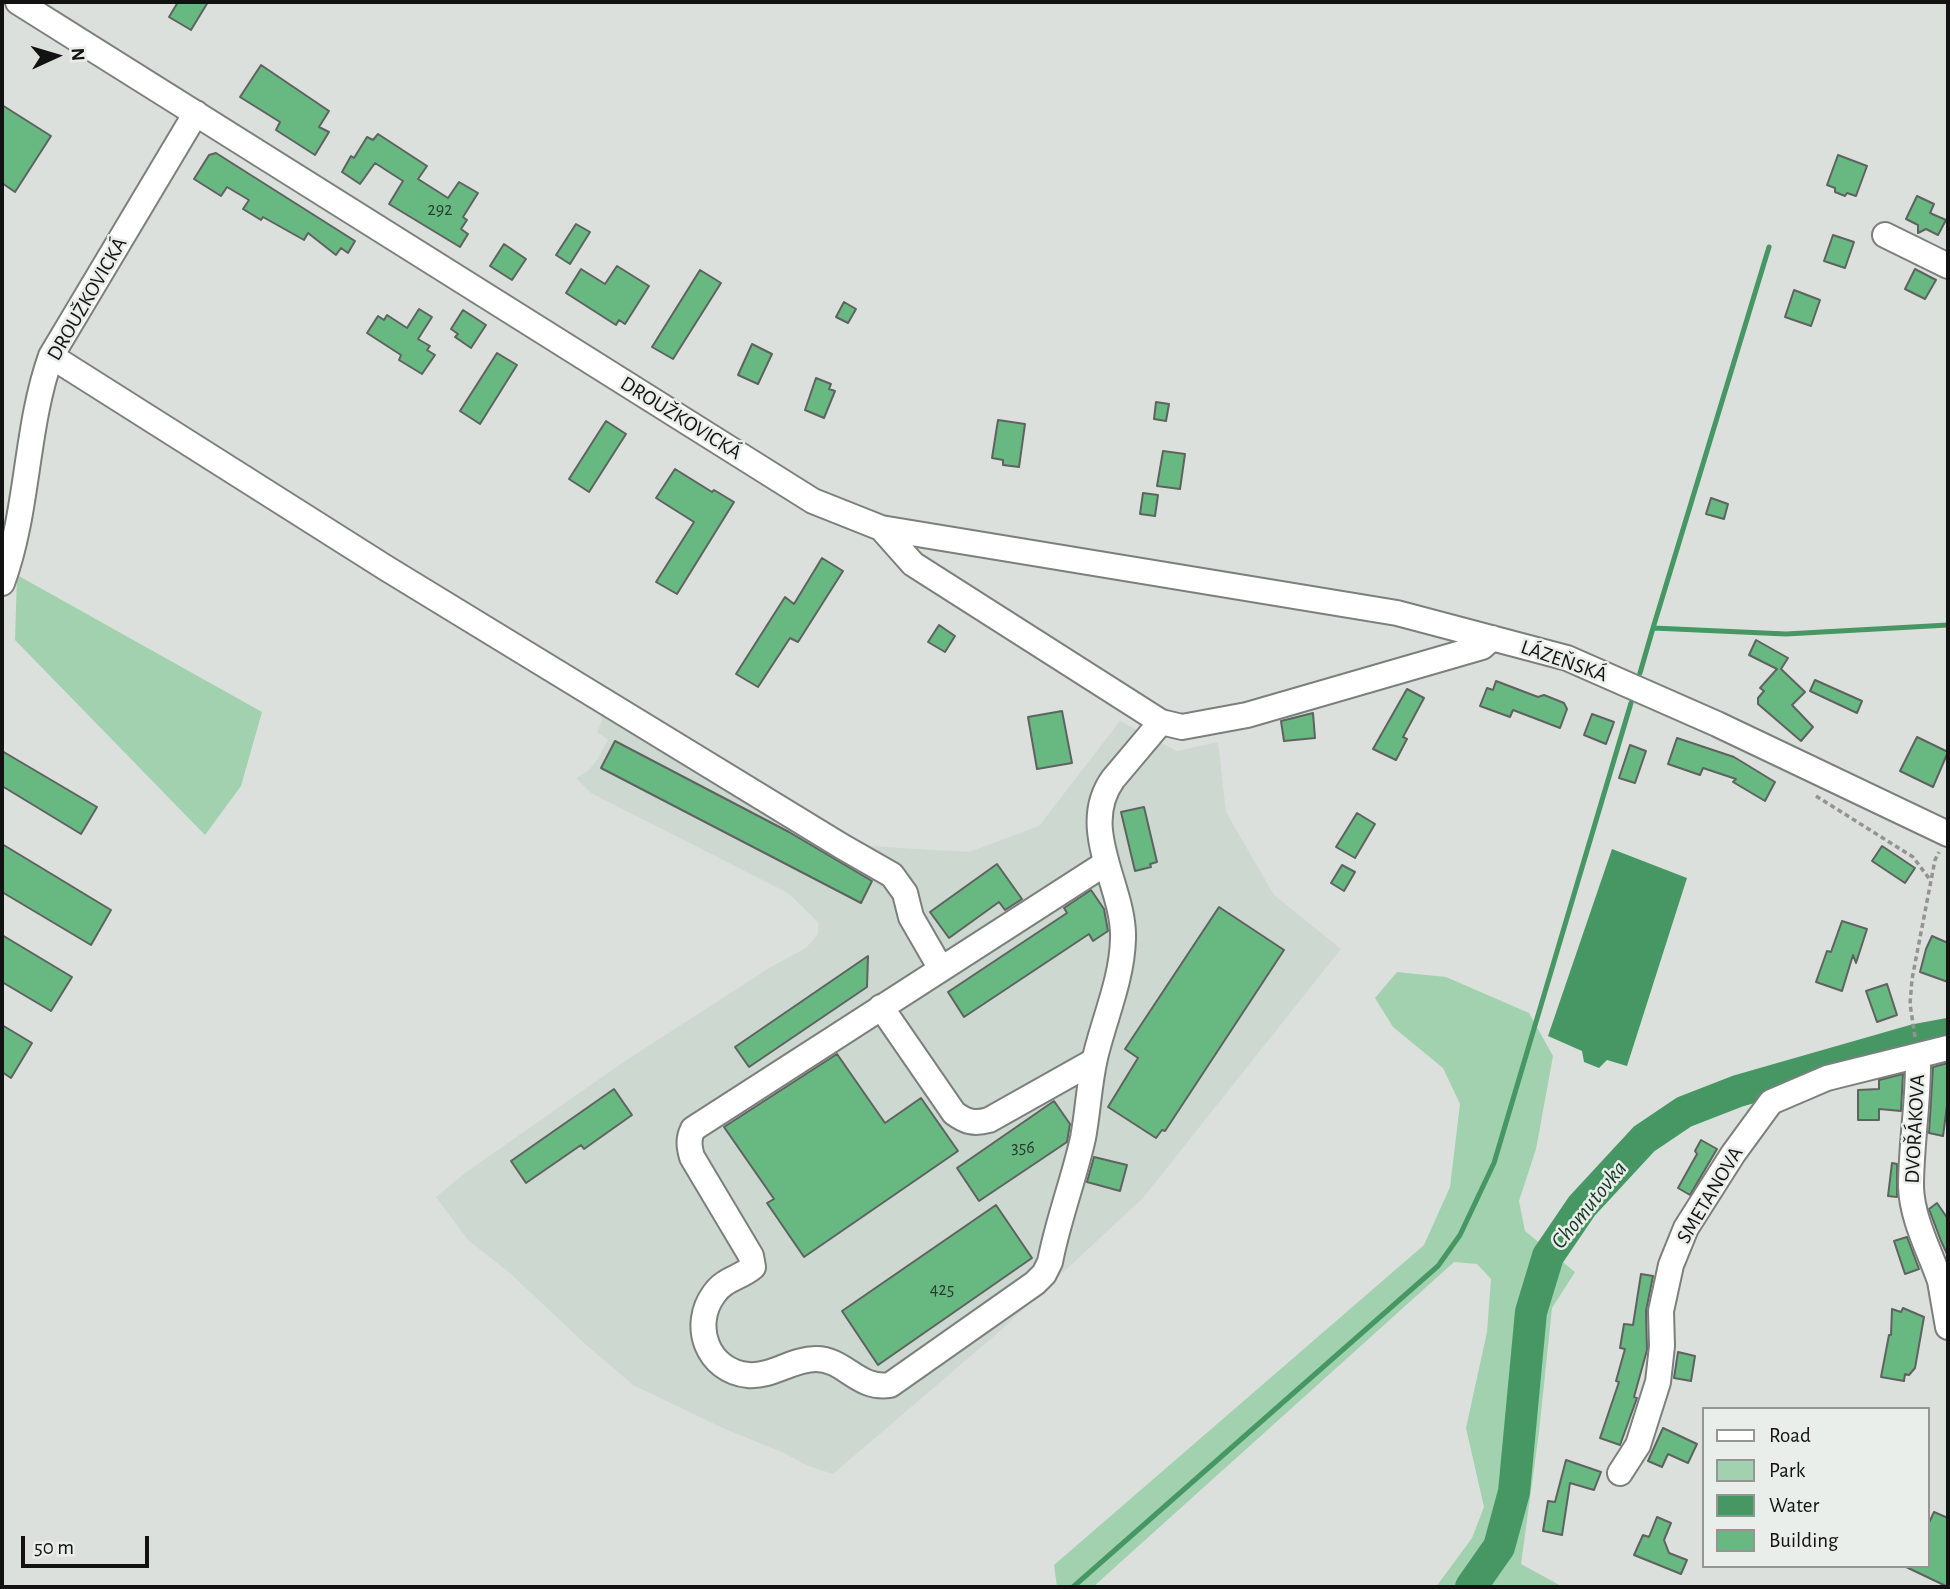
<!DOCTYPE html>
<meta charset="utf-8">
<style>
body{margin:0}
#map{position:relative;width:1950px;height:1589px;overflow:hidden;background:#dce0dd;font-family:"Alegreya Sans",sans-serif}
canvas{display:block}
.frame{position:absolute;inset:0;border:4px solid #111211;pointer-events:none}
.legend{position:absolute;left:1702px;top:1407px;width:228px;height:161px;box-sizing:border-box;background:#e9eeea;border:2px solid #939693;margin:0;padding:9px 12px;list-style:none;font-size:21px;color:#111211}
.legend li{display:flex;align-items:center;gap:14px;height:35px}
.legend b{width:35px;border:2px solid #939693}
.north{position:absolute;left:21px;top:21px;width:70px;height:70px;-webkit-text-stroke:5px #e9eeea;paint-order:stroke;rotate:86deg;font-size:19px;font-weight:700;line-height:28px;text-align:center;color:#111211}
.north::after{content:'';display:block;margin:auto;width:24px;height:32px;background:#111211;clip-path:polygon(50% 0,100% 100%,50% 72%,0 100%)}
.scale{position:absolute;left:21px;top:1536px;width:128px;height:32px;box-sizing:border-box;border:4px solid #111211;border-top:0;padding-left:9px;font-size:21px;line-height:24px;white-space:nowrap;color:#111211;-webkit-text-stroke:5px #e9eeea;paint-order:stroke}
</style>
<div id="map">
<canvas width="1950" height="1589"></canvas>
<div class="frame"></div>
<ul class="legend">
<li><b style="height:9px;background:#fff"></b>Road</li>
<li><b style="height:19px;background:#a1d1ae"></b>Park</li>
<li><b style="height:19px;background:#469763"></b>Water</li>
<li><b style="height:19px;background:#68b882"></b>Building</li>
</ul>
<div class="north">N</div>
<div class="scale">50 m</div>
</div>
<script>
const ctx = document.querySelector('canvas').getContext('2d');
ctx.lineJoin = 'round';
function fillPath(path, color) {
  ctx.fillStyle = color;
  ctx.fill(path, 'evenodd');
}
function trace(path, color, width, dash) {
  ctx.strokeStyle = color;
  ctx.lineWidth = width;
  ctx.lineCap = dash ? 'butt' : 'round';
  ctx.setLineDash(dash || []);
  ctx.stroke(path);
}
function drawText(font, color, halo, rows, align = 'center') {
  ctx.font = font + ' "Alegreya Sans",sans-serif';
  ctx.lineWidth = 5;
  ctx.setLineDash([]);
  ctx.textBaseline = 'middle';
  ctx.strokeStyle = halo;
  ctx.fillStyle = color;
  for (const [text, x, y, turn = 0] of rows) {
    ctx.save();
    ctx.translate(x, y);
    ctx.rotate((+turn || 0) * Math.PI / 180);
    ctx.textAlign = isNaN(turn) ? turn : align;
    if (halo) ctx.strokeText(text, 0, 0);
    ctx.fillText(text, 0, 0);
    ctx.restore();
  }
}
fillPath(new Path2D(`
 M 600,716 L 703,754 L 853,845 L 969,852 L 1039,826 L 1120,721 L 1177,751 L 1218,742 L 1226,812 L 1274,895 L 1341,949 L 1143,1198 L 1000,1331 L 833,1474 L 808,1466 L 784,1453 L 725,1429 L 633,1385 L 584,1343 L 511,1274 L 468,1240 L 436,1197 L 465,1173 L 622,1063 L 769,968 L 806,948 L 818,934 L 818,922 L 788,893 L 591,793 L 576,778 L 588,771 L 597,760 L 608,740 L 597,732 L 602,720 Z`), '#cdd8d0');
fillPath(new Path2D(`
 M 17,575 L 262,712 L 241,786 L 205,835 L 15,640 Z
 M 1397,972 L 1446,977 L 1529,1013 L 1553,1056 L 1536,1149 L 1519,1201 L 1525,1231 L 1575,1272 L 1552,1308 L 1539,1432 L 1521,1564 L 1563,1587 L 1436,1587 L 1472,1538 L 1484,1507 L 1466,1428 L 1487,1332 L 1491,1279 L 1477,1264 L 1454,1262 L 1093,1587 L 1057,1587 L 1054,1565 L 1424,1245 L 1450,1187 L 1460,1104 L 1443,1068 L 1393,1027 L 1375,998 Z`), '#a1d1ae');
fillPath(new Path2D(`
 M 1612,849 L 1687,878 L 1627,1066 L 1607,1060 L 1599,1068 L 1584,1062 L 1582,1051 L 1548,1036 Z`), '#469763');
trace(new Path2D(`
 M 1653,628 L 1769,247
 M 1640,673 L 1653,628 L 1786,634 L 1948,625
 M 1073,1587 L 1438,1266 L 1460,1235 L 1494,1163 L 1631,703`), '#469763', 5);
trace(new Path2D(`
 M 1471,1587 L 1499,1547 L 1514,1492 L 1531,1312 L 1548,1256 L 1582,1206 L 1644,1139 L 1684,1112 L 1738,1091 L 1916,1040 L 1948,1034`), '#469763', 32);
const building = new Path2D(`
 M 178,2 L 208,2 L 191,30 L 169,17 Z
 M 261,65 L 329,111 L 319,127 L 329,132 L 315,155 L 276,130 L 280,122 L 240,97 Z
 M 2,105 L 51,136 L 15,192 L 2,183 Z
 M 378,134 L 427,166 L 418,179 L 448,198 L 459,182 L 478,193 L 463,217 L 467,220 L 461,229 L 468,234 L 460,247 L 389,204 L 403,181 L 375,163 L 360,184 L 342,172 L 351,156 L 354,158 L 367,137 L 373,140 Z
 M 216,153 L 355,241 L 348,253 L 341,248 L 336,255 L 308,233 L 304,240 L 263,217 L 261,220 L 243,209 L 249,200 L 227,187 L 221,196 L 194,179 L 209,155 Z
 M 1838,155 L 1867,166 L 1856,196 L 1847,193 L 1845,196 L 1835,192 L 1835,188 L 1827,185 Z
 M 1917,196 L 1934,204 L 1930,213 L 1946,220 L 1938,235 L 1926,229 L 1918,233 L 1918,225 L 1906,219 Z
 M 576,224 L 590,232 L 570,264 L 556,255 Z
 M 1833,235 L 1854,242 L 1845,268 L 1824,261 Z
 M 504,244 L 526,259 L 512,280 L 490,266 Z
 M 617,266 L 649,286 L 625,324 L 619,320 L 616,325 L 566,293 L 581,269 L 605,284 Z
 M 1915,269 L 1936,280 L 1925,299 L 1905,289 Z
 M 700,270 L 721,283 L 673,359 L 652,347 Z
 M 1794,290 L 1820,300 L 1811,326 L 1785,317 Z
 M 844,302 L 856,309 L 848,323 L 836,317 Z
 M 419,309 L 432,317 L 418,339 L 430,346 L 427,350 L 435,355 L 422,374 L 399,360 L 401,355 L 367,333 L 378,316 L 384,320 L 387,315 L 407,328 Z
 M 463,310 L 486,325 L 471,348 L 455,337 L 458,334 L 451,329 Z
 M 752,344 L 772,354 L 758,384 L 738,375 Z
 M 497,353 L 517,365 L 480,424 L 460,411 Z
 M 816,378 L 831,384 L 829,389 L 835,391 L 824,418 L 805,410 Z
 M 1156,402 L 1169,404 L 1166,421 L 1154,419 Z
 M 998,420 L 1025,424 L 1019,467 L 1003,465 L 1003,460 L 992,458 Z
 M 606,421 L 626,434 L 589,492 L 569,479 Z
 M 1163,451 L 1185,454 L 1180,489 L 1157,486 Z
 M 675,469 L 712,492 L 714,490 L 734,502 L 677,594 L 656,582 L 694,522 L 656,498 Z
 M 1143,493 L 1158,495 L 1155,516 L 1140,514 Z
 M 1711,498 L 1728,504 L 1724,519 L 1706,514 Z
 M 822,558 L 843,571 L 798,642 L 790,638 L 758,687 L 736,674 L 785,597 L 794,604 Z
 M 939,625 L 955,636 L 945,652 L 928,642 Z
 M 1756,640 L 1788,658 L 1781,669 L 1805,692 L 1792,705 L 1813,727 L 1801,741 L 1758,704 L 1758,698 L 1764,691 L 1760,688 L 1777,669 L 1749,655 Z
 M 1815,680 L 1862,701 L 1857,713 L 1810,691 Z
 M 1496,681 L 1538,697 L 1544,695 L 1564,703 L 1567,709 L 1560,728 L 1513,710 L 1510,717 L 1480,706 L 1487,688 L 1493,690 Z
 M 1407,689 L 1424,698 L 1403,737 L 1407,739 L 1396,760 L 1373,749 Z
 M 1062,711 L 1072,763 L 1037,769 L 1028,717 Z
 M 1313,713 L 1315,738 L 1284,741 L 1281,721 Z
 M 1592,714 L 1614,722 L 1606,744 L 1584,735 Z
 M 1917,737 L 1948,752 L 1933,787 L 1900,771 Z
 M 1677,738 L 1734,757 L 1775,782 L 1765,801 L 1733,782 L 1736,779 L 1703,768 L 1700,775 L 1668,764 Z
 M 615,741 L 789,832 L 872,881 L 861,903 L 601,768 Z
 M 1630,745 L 1646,751 L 1635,783 L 1619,778 Z
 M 2,751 L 97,807 L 81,834 L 2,786 Z
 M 1144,807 L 1157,862 L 1150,864 L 1151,867 L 1135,871 L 1121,812 Z
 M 1357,813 L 1375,824 L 1355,858 L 1336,847 Z
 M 2,844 L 111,910 L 91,945 L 2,892 Z
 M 1882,846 L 1915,868 L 1905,883 L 1872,861 Z
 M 997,864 L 1022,899 L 1005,910 L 999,902 L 949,938 L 930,912 Z
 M 1342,865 L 1355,872 L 1344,891 L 1331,883 Z
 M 1091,890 L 1104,909 L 1108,931 L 1093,941 L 1089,934 L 964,1017 L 948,992 L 1067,913 L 1064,908 Z
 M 1219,907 L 1284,950 L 1165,1131 L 1162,1130 L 1156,1138 L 1108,1107 L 1138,1058 L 1125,1049 Z
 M 1842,921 L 1867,929 L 1856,963 L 1853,955 L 1842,991 L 1816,982 L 1827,951 L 1831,952 Z
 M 2,935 L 72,977 L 51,1011 L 2,982 Z
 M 1932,936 L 1948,943 L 1948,982 L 1920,972 L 1926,949 Z
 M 868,956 L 867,987 L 749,1067 L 735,1047 Z
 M 1887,984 L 1897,1015 L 1877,1022 L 1866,991 Z
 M 2,1025 L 32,1043 L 11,1078 L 2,1072 Z
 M 837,1054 L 885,1123 L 921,1098 L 958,1151 L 804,1257 L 767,1203 L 774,1199 L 724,1127 Z
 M 1948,1063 L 1948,1098 L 1943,1136 L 1929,1133 L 1933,1067 Z
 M 1903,1074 L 1901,1111 L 1879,1109 L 1879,1120 L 1858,1120 L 1858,1090 L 1879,1089 L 1879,1080 Z
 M 614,1089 L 632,1115 L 584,1149 L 581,1145 L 526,1183 L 511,1161 Z
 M 1054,1101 L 1070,1124 L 1067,1142 L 979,1201 L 957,1168 Z
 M 1701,1140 L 1717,1149 L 1690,1195 L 1678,1188 L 1697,1154 L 1695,1151 Z
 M 1094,1157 L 1127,1165 L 1120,1191 L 1087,1182 Z
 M 1892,1163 L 1897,1164 L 1897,1197 L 1888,1196 Z
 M 1937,1203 L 1948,1219 L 1948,1256 L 1941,1241 L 1929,1209 Z
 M 996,1205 L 1032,1258 L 878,1365 L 842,1311 Z
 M 1907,1237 L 1919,1269 L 1905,1274 L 1894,1241 Z
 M 1641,1274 L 1653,1276 L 1646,1311 L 1647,1350 L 1634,1397 L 1637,1398 L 1620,1445 L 1600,1438 L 1619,1382 L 1616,1381 L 1625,1349 L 1620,1348 L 1624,1324 L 1633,1325 Z
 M 1903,1308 L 1924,1317 L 1915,1368 L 1909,1375 L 1905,1374 L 1904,1381 L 1881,1377 L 1889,1335 L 1891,1335 L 1892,1309 L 1901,1312 Z
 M 1678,1352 L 1695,1356 L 1691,1381 L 1674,1378 Z
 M 1663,1428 L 1697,1444 L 1688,1463 L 1668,1454 L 1662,1467 L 1648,1461 Z
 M 1566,1460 L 1601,1472 L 1594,1490 L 1570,1483 L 1562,1535 L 1543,1531 L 1548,1501 L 1555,1502 Z
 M 1934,1512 L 1948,1518 L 1948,1587 L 1904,1566 L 1927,1566 L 1927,1527 Z
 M 1657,1517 L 1671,1523 L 1664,1540 L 1669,1553 L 1687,1560 L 1681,1574 L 1634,1555 L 1643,1535 L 1649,1537 Z`);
fillPath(building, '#68b882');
trace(building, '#5f6360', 2);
const minor = new Path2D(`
 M 18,2 L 813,501 L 881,528 L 913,564 L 1161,722 L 1182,727 L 1247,715 L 1482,647 L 1492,638
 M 1885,235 L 1948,266
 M 51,356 L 386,568 L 843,847 L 892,875 L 905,893 L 911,917 L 941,969
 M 881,528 L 1397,613 L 1567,658 L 1717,724 L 1948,834
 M 2,583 C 29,510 25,429 51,356 L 196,113
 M 1106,863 L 693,1129 C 688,1139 689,1146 692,1157 L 751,1256 L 753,1267 C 740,1278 724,1279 714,1294 C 691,1325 707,1371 748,1375 C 772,1377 792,1359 816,1359 C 845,1359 858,1390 890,1385 L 1035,1283 L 1044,1274 L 1050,1262 C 1058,1220 1074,1179 1083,1138 C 1088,1112 1089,1084 1095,1058 C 1104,1019 1122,980 1123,939 C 1125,887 1077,829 1113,779 L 1161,722
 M 881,1007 L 954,1113 C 966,1122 974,1124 989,1120 L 1094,1061
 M 1918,1056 C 1919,1100 1911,1143 1911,1187 C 1912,1219 1930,1252 1940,1281
 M 1948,1280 L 1940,1281 L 1948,1327
 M 1620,1473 L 1638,1445 L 1658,1382 L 1662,1346 L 1661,1311 L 1671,1265 L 1686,1228 L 1733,1154 L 1771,1102 L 1827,1078 L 1948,1048`);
trace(minor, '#7c807d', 28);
trace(new Path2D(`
 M 1816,796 L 1913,857 L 1931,881
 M 1915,1037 L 1910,1004 L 1912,979 L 1935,860 L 1939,852`), '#919492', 3.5, [5, 3.5]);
trace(minor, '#fff', 24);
drawText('18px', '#273c2d', null, [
 ["292",440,210],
 ["356",1023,1148],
 ["425",942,1290]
]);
drawText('21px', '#111211', '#e9eeea', [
 ["DROUŽKOVICKÁ",87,299,-60],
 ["DROUŽKOVICKÁ",681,418,32],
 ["LÁZEŇSKÁ",1564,661,19],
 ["DVOŘÁKOVA",1915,1129,-87],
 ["SMETANOVA",1710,1195,-59]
]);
drawText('italic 23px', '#163922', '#e9eeea', [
 ["Chomutovka",1589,1205,-51]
]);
</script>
